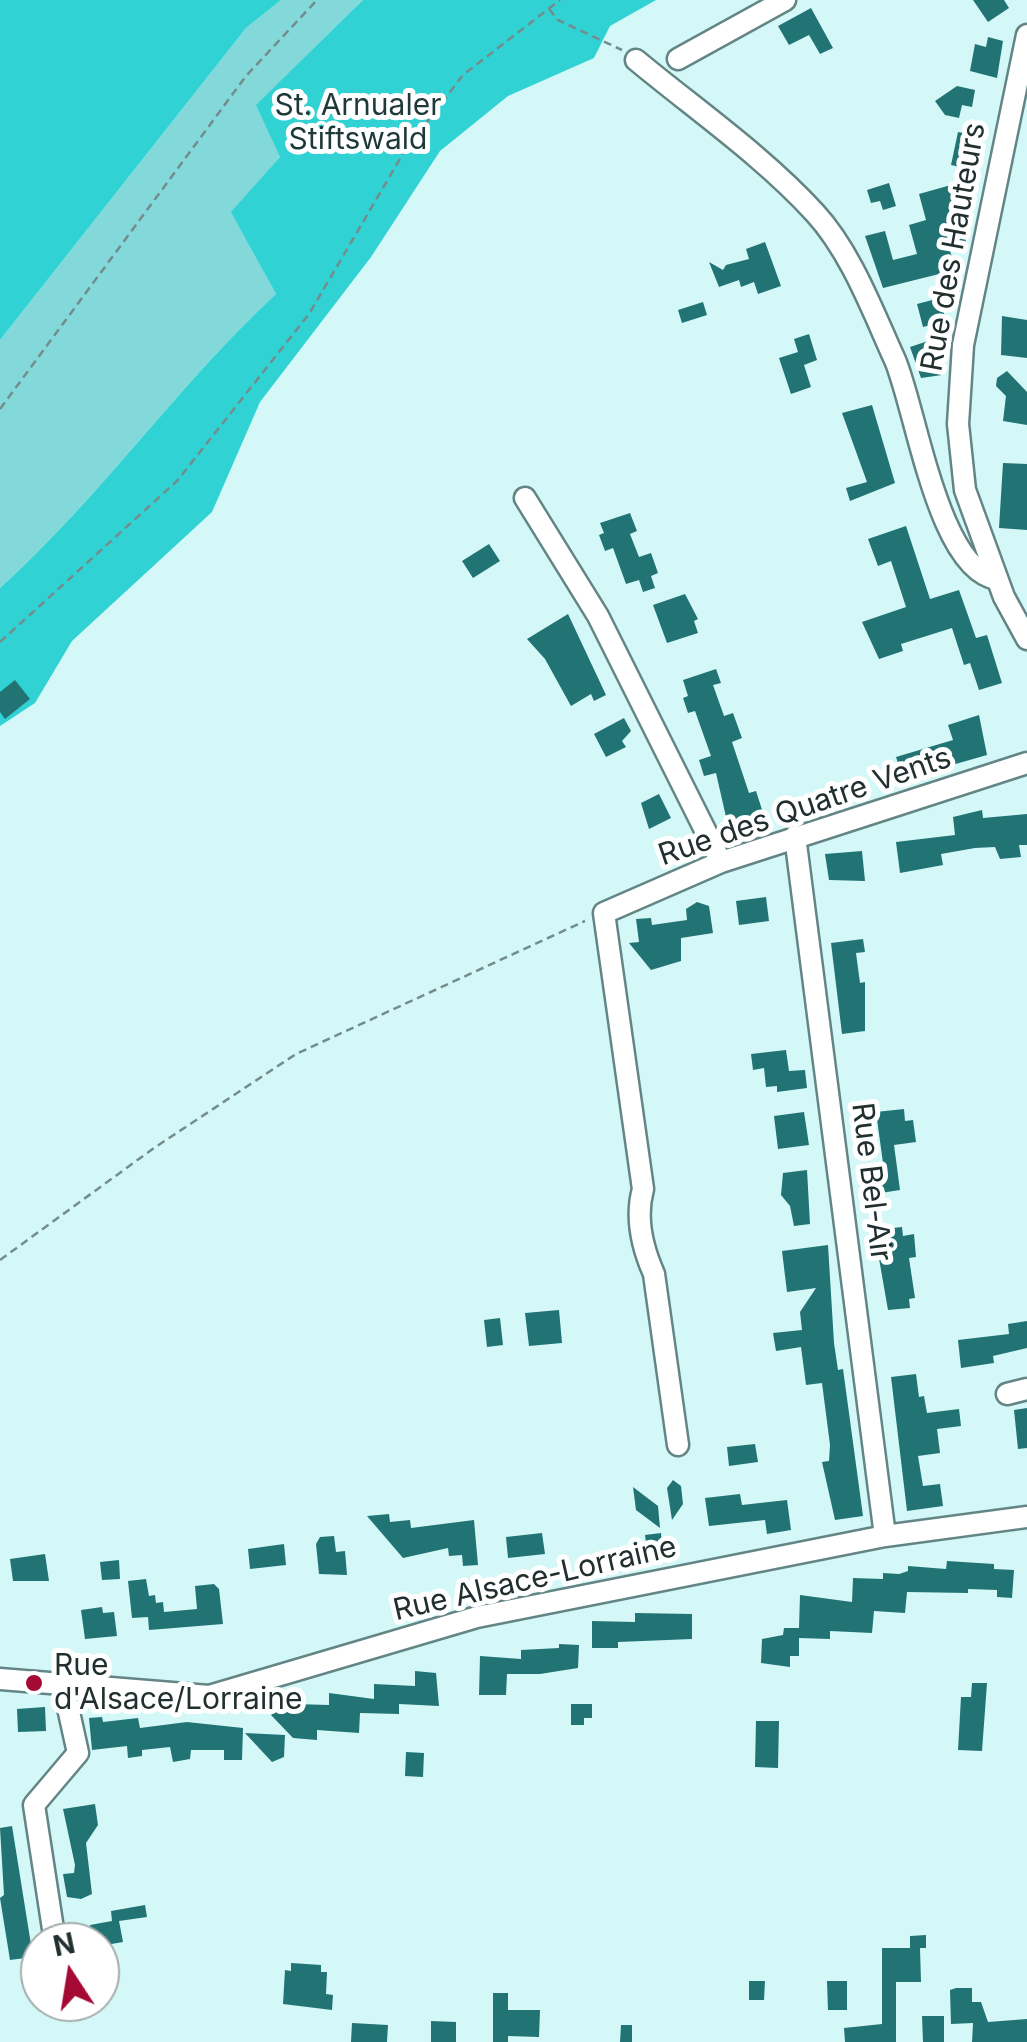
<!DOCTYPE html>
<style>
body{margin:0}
#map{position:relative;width:1027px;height:2042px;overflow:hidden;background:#d4f8f8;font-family:Inter,sans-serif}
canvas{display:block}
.north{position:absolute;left:20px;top:1922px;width:100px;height:100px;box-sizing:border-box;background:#fff;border:2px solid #a6acac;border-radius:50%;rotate:348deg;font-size:28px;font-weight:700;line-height:40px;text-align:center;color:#212f2f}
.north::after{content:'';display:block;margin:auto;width:35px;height:45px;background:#a50a34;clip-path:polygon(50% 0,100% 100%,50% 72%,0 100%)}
</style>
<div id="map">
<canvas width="1027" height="2042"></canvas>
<div class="north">N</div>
</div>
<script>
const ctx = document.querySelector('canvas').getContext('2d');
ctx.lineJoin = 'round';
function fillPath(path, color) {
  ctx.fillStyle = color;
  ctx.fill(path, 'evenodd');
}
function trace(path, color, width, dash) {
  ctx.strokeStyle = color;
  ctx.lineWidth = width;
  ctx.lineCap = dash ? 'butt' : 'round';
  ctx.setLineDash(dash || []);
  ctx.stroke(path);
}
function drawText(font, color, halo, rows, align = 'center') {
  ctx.font = font + ' Inter,sans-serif';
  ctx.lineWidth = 10;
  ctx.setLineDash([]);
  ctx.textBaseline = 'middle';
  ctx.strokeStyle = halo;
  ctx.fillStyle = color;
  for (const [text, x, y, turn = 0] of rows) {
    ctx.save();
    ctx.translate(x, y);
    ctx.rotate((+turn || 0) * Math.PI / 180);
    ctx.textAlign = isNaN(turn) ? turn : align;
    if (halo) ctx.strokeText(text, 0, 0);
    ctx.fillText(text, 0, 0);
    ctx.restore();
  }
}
fillPath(new Path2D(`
 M 281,0 L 363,0 L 257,105 L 280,157 L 232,212 L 276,294 C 177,386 100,498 0,588 L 0,340 L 246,28 Z`), '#83d8d9');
fillPath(new Path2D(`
 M 0,0 L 281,0 L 246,28 L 0,340 Z
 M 363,0 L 656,0 L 610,26 L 594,58 L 508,96 L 440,151 L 371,257 L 260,402 L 212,512 L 72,641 L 35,703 L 0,726 L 0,588 C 100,498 177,386 276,294 L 231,212 L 280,157 L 256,105 Z`), '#30d2d4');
fillPath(new Path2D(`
 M 973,0 L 1004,0 L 1009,8 L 988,22 Z
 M 811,8 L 833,48 L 820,54 L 809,35 L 789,45 L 778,26 Z
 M 988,37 L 1003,41 L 997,78 L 970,71 L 975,44 L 986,47 Z
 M 957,86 L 975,90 L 972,107 L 962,105 L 959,118 L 945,115 L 935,101 Z
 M 958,132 L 980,136 L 970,169 L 951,165 Z
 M 889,183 L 896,206 L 883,210 L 880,201 L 871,203 L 867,190 Z
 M 951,185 L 966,242 L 949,246 L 955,270 L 883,288 L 865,236 L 885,231 L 893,260 L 917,254 L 909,225 L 926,220 L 919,194 Z
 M 765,242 L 781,286 L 758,294 L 754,282 L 741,287 L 739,280 L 719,287 L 709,262 L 723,270 L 726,265 L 749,259 L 746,249 Z
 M 940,298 L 946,321 L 923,327 L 917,304 Z
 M 703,302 L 707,315 L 682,323 L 678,310 Z
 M 1002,316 L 1027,320 L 1027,358 L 1001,355 Z
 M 809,334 L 817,360 L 804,365 L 811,387 L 791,394 L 779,358 L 798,352 L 794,339 Z
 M 934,339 L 942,375 L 921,378 L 910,347 Z
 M 1007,371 L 1027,392 L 1027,425 L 1003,421 L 1006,396 L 996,386 L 997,378 Z
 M 872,405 L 895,483 L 850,501 L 846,488 L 867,482 L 842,413 Z
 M 1003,463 L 1027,464 L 1027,530 L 999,528 Z
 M 630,513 L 637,531 L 630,534 L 639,557 L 651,553 L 658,573 L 651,576 L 655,588 L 643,592 L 639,580 L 626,584 L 613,548 L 605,551 L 599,535 L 604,533 L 600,523 Z
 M 906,526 L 930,599 L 959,590 L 976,638 L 987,635 L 1002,683 L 979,690 L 970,663 L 964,665 L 952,628 L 901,644 L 903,651 L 879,659 L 862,622 L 906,607 L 891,561 L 878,566 L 868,539 Z
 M 489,544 L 500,561 L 473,578 L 462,561 Z
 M 685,594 L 698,619 L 694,621 L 698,633 L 667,643 L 653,605 Z
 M 568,614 L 606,695 L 594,701 L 591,694 L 571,706 L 545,659 L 527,639 Z
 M 716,669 L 721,683 L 713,685 L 724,716 L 733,713 L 742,738 L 732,742 L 749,793 L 756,791 L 765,819 L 729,830 L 716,773 L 704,776 L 699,760 L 711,756 L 695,711 L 688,713 L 683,698 L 688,696 L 683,680 Z
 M 15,680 L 30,699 L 5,719 L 0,712 L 0,692 Z
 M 979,715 L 987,755 L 903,779 L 896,757 L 953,740 L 948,725 Z
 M 624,718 L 631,731 L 622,741 L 626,747 L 606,757 L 594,734 Z
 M 659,794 L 671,818 L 649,829 L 641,803 Z
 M 982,810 L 983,818 L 1027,814 L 1027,845 L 1019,845 L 1021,857 L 1000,859 L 995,847 L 975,848 L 941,854 L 943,865 L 900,873 L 896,842 L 955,835 L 953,817 Z
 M 862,851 L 865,881 L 829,880 L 825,854 Z
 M 766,897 L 769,921 L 739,925 L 736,901 Z
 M 697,902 L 709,906 L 713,933 L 681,938 L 681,961 L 651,970 L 629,943 L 639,942 L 636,919 L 651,918 L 652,925 L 687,920 L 686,909 Z
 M 863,939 L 865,952 L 856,953 L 860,983 L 865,982 L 865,1031 L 842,1034 L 831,943 Z
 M 786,1050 L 789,1071 L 805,1070 L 807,1088 L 777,1092 L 777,1086 L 766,1087 L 764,1068 L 753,1070 L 751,1054 Z
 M 870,1105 L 872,1123 L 857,1125 L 855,1107 Z
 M 904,1109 L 905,1121 L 913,1120 L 916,1142 L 894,1145 L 900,1190 L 868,1195 L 865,1165 L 883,1163 L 876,1112 Z
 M 804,1112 L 809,1145 L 778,1149 L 774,1116 Z
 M 807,1170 L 810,1224 L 794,1226 L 790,1206 L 781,1195 L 783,1173 Z
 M 902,1227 L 903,1236 L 914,1234 L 916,1257 L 909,1258 L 915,1298 L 909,1299 L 910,1308 L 888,1310 L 874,1230 Z
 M 828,1245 L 834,1343 L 838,1370 L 843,1369 L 863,1516 L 835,1520 L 822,1462 L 829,1461 L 830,1445 L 822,1383 L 806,1385 L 801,1347 L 776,1351 L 773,1333 L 802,1330 L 800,1312 L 816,1288 L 787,1292 L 782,1251 Z
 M 559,1310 L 562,1343 L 529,1346 L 525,1313 Z
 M 500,1318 L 503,1345 L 487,1347 L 484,1320 Z
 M 1027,1321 L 1027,1348 L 993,1356 L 994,1363 L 961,1368 L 958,1340 L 1009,1334 L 1008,1324 Z
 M 916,1374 L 919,1397 L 924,1396 L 927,1413 L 959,1409 L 961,1426 L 937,1429 L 940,1453 L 918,1456 L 923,1486 L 940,1484 L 943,1506 L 907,1511 L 891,1377 Z
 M 1027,1408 L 1027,1448 L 1018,1449 L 1014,1410 Z
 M 755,1444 L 758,1462 L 729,1466 L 727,1447 Z
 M 673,1480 L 681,1486 L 683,1504 L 672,1520 L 667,1488 Z
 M 633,1487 L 658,1506 L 660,1528 L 636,1510 Z
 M 740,1494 L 742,1505 L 787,1500 L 791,1530 L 767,1534 L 765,1520 L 709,1526 L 705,1498 Z
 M 389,1514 L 390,1522 L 410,1520 L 411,1528 L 474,1520 L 478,1565 L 463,1566 L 462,1555 L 449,1556 L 448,1548 L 403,1558 L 367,1516 Z
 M 542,1533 L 545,1554 L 508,1558 L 506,1537 Z
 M 661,1533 L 663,1557 L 648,1559 L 645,1535 Z
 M 334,1536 L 336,1552 L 345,1551 L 347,1575 L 319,1574 L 316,1544 L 320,1537 Z
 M 284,1544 L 286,1565 L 250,1569 L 248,1549 Z
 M 45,1554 L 49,1581 L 13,1581 L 10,1559 Z
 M 119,1560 L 120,1579 L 102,1580 L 100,1562 Z
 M 947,1561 L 994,1564 L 994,1569 L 1014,1570 L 1012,1598 L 997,1597 L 997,1590 L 968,1589 L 968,1593 L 907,1592 L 905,1613 L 874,1611 L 872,1633 L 830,1631 L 830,1639 L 799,1638 L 799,1656 L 790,1656 L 790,1667 L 761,1663 L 762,1639 L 783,1635 L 784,1628 L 799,1628 L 800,1595 L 852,1602 L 853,1578 L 883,1579 L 883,1573 L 899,1574 L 908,1571 L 908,1566 L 946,1569 Z
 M 146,1579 L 149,1596 L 155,1595 L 156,1603 L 163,1602 L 164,1612 L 197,1609 L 195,1586 L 214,1584 L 219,1589 L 223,1624 L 149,1630 L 148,1617 L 132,1618 L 128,1581 Z
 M 102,1607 L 103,1613 L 114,1612 L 117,1636 L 85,1639 L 81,1610 Z
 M 635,1613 L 692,1614 L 692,1639 L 618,1642 L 618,1648 L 592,1648 L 592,1621 L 635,1622 Z
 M 559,1644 L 579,1645 L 578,1668 L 540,1674 L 507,1674 L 506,1695 L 479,1695 L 480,1656 L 521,1659 L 521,1650 L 559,1648 Z
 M 415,1671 L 436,1673 L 439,1706 L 399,1704 L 399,1714 L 360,1713 L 359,1733 L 317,1730 L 317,1740 L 293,1738 L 271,1715 L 279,1708 L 295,1708 L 295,1704 L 329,1705 L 329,1693 L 374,1699 L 374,1684 L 415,1686 Z
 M 972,1683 L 987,1683 L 982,1751 L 958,1750 L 961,1697 L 971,1697 Z
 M 571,1704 L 592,1704 L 592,1718 L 584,1718 L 584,1725 L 571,1725 Z
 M 45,1707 L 46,1731 L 18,1732 L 17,1709 Z
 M 102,1717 L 103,1722 L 138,1718 L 140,1728 L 187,1722 L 243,1728 L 242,1760 L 224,1760 L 224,1750 L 191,1750 L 190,1759 L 173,1762 L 170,1747 L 142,1750 L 142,1756 L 128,1758 L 127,1746 L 92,1750 L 89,1718 Z
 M 756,1721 L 779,1721 L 778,1768 L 755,1767 Z
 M 245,1733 L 285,1735 L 284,1757 L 272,1762 Z
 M 406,1752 L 424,1753 L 423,1777 L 405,1776 Z
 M 95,1804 L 98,1825 L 86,1843 L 92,1894 L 81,1899 L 67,1897 L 63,1874 L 74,1873 L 75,1865 L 63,1809 Z
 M 12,1826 L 33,1957 L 10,1960 L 0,1898 L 4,1895 L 0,1828 Z
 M 145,1905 L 147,1917 L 119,1921 L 123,1942 L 100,1946 L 92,1940 L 90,1925 L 112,1921 L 111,1911 Z
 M 926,1935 L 926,1948 L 920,1948 L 921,1982 L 896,1982 L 896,2042 L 845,2042 L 844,2028 L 882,2024 L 882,1948 L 910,1948 L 910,1936 Z
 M 291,1963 L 321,1965 L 321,1972 L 327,1972 L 326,1994 L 333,1995 L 332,2010 L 283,2004 L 285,1970 L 291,1971 Z
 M 749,1981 L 765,1981 L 764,2000 L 749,2000 Z
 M 827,1981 L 847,1981 L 847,2010 L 828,2010 Z
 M 956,1988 L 972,1988 L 972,2002 L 981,2002 L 988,2022 L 1027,2019 L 1027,2042 L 972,2042 L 973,2023 L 951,2024 L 950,1990 Z
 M 493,1993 L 508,1993 L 508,2010 L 540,2010 L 539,2037 L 508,2036 L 508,2042 L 493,2042 Z
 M 922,2016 L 944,2016 L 944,2042 L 923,2042 Z
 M 431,2021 L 456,2022 L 456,2042 L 431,2042 Z
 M 352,2023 L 388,2025 L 387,2042 L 351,2042 Z
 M 621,2025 L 632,2025 L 632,2042 L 620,2042 Z`), '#227374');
const minor = new Path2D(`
 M 1027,35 L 963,345 L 958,424 L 965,490 L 1004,597 L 1027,639
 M 678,59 L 785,0
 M 636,60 C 695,109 763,156 815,213 C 851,252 873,312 895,360 C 916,409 938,570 997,579
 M 525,498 L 598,616 L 721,862
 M 795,836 L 885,1536
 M 1007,1394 L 1027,1389
 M 678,1445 L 654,1274 C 642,1247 635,1218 643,1189 L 604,913 L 721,862 L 1027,763
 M 0,1679 L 209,1696 L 477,1617 L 885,1536 L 1027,1517
 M 55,1942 L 34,1805 L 78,1753 L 63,1685`);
trace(minor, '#648585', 25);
trace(new Path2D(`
 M 549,9 L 558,20 L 622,50
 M 0,409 L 246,76 L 317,0
 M 0,642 L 177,481 L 309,314 L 404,152 L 463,75 L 560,0
 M 0,1260 L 154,1148 L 296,1054 L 585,921`), '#748c8c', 2.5, [8, 5]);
trace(minor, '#fff', 20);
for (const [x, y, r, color] of [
 [34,1683,10,"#a50a34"]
]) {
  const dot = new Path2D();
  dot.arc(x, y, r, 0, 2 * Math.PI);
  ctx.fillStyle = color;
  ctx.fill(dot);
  trace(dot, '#fff', 4);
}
drawText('30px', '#1f3939', '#fff', [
 ["St. Arnualer",358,106],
 ["Stiftswald",358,140]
]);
drawText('30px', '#212f2f', '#fff', [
 ["Rue des Hauteurs",954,247,-80],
 ["Rue des Quatre Vents",805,807,-19],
 ["Rue Bel-Air",871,1182,83],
 ["Rue Alsace-Lorraine",535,1579,-13]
]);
drawText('30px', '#212f2f', '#fff', [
 ["Rue",54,1666],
 ["d'Alsace/Lorraine",54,1700]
], 'left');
</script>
